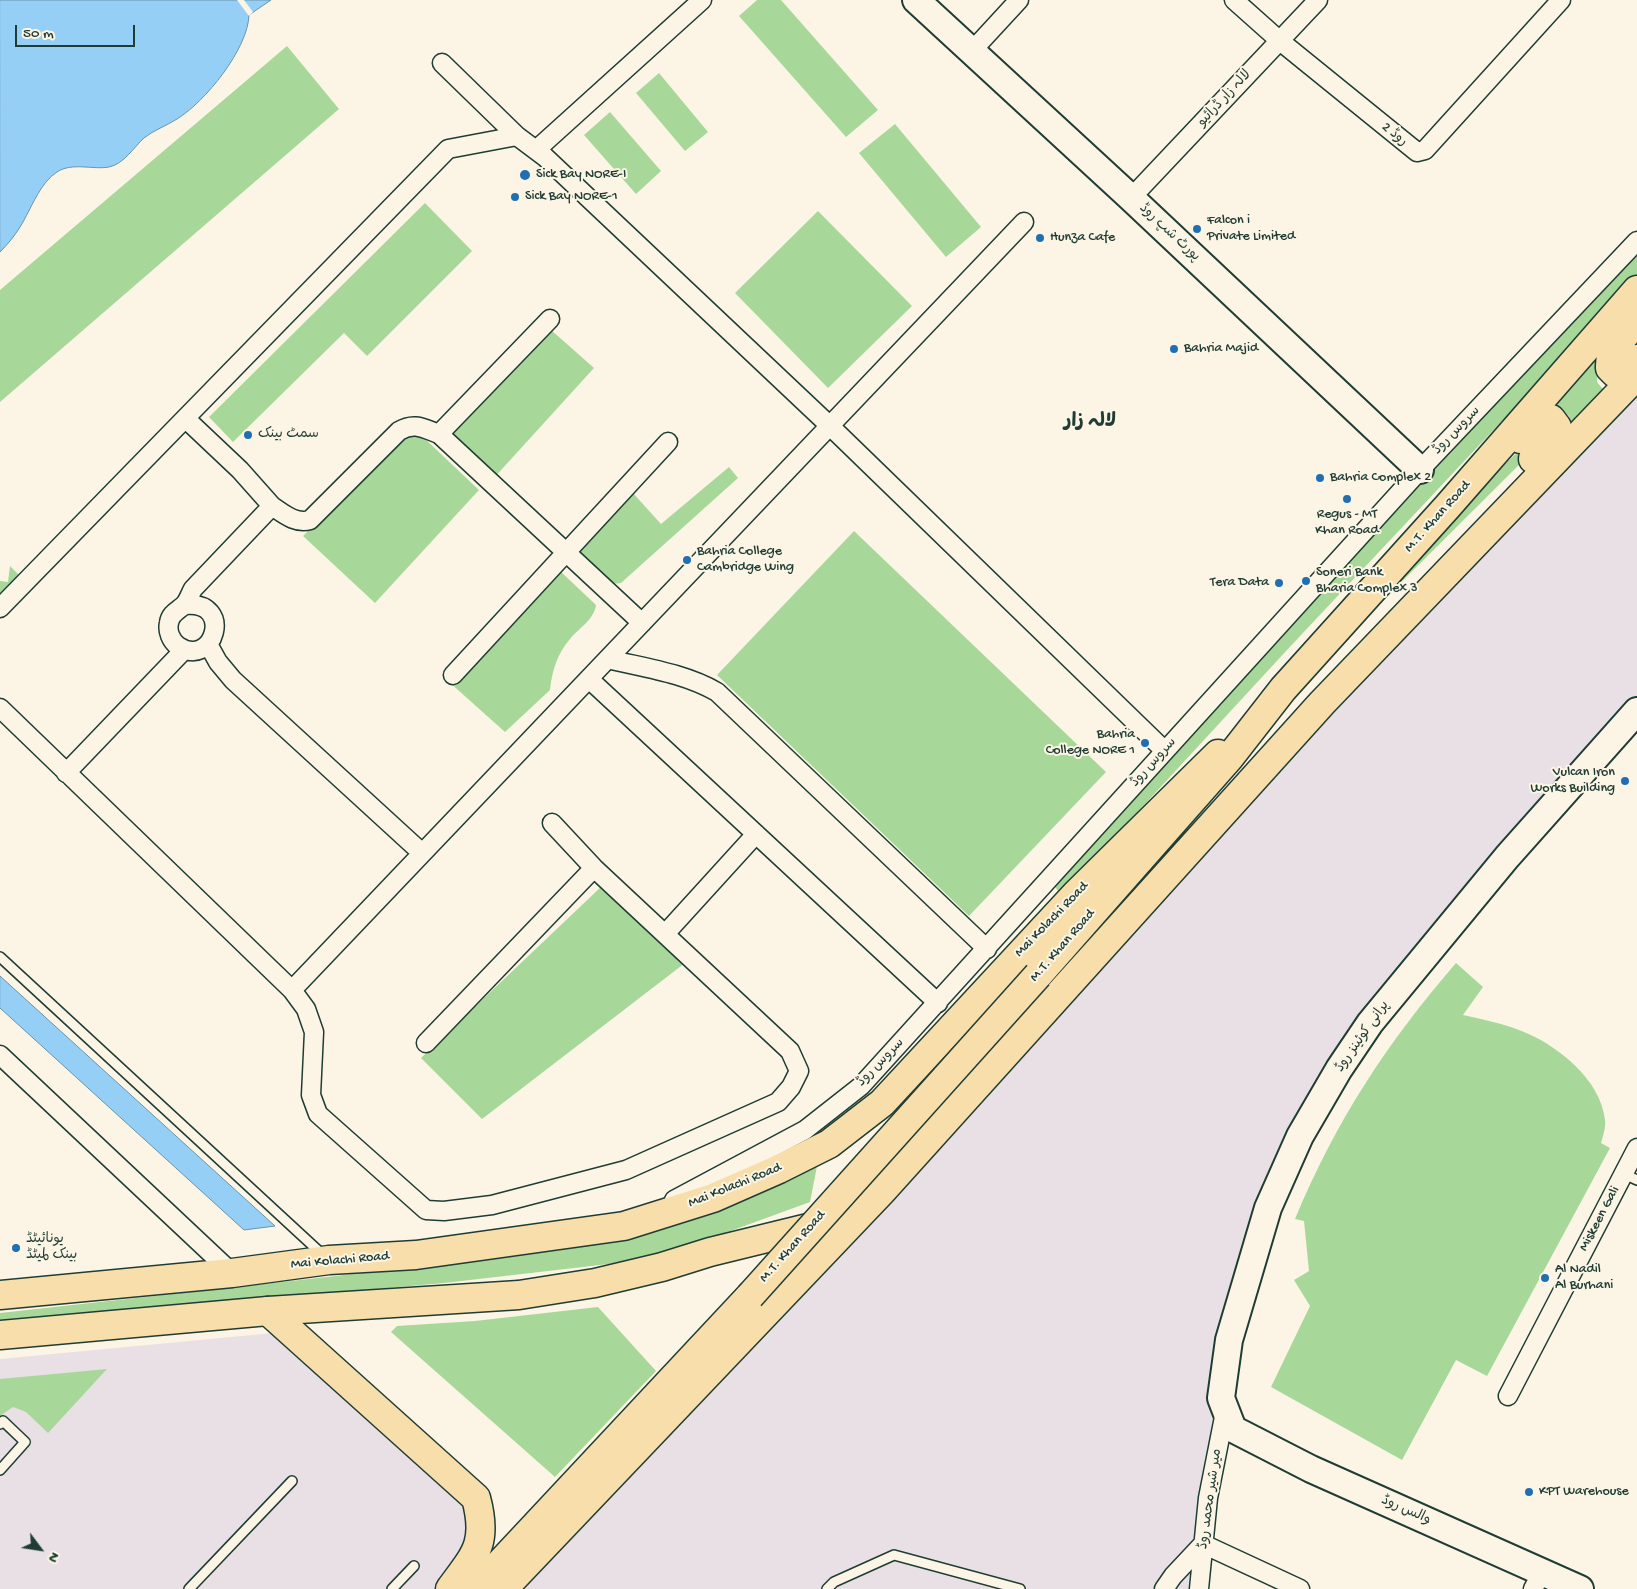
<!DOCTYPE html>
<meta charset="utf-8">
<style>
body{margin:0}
#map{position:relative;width:1637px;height:1589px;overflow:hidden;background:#fcf5e5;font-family:"Gochi Hand",sans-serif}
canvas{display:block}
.north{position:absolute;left:15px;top:1524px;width:50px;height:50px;-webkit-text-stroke:4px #fcf5e5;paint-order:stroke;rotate:121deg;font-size:14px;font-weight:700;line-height:20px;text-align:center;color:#1f3d34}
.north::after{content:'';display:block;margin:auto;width:18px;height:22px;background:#1f3d34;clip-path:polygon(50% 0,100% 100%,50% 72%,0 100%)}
.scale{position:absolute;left:15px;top:25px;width:120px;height:22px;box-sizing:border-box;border:2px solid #1f3d34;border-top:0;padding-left:6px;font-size:15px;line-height:18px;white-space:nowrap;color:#1f3d34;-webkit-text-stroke:4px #fcf5e5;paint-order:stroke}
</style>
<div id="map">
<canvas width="1637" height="1589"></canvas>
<div class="north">N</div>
<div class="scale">50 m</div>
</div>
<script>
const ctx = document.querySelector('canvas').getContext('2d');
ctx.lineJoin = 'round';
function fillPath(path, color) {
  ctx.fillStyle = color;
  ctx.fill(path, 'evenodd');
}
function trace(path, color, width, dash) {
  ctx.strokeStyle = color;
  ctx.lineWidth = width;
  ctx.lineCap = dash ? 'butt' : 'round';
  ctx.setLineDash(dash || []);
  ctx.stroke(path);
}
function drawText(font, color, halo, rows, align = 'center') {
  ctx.font = font + ' "Gochi Hand","Playpen Sans Arabic",sans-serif';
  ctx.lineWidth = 4;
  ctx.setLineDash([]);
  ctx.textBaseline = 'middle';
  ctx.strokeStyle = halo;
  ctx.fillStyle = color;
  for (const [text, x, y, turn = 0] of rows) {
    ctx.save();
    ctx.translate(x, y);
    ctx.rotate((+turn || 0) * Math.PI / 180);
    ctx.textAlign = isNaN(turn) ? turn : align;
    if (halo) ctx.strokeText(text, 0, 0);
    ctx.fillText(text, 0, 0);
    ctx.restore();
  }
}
fillPath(new Path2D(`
 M 1637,393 L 1637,708 L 1339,1069 L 1246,1279 L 1199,1589 L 517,1589 L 987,1089 L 1352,691 Z
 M 273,1333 L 468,1506 L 475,1527 L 464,1561 L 437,1589 L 0,1589 L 0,1359 Z`), '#e8e0e4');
fillPath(new Path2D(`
 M 757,0 L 781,0 L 878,110 L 846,137 L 739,16 Z
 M 287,46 L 339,109 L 0,402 L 0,290 Z
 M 659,73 L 708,132 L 685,151 L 636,93 Z
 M 610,112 L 661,171 L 636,194 L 584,135 Z
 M 895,124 L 981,227 L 946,257 L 859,153 Z
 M 425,203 L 472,251 L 367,356 L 344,333 L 233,442 L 209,417 Z
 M 818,211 L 912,306 L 828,388 L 735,293 Z
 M 1637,256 L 1637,277 L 1287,650 L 1061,895 L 1053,884 L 1439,464 Z
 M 550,329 L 594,368 L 492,480 L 450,434 Z
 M 1598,356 L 1597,382 L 1602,388 L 1613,391 L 1570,427 L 1569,416 L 1562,411 L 1548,408 Z
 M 1545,425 L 1550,434 L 1298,685 L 1378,588 Z
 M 409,433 L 422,436 L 479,490 L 375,603 L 303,536 L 403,436 Z
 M 729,467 L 738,478 L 621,583 C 604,587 588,561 577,550 L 632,492 L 661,524 Z
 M 854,531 L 1106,772 L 969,916 L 717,675 Z
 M 10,566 L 23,579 L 0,598 L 0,581 L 8,582 Z
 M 559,570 L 596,605 C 594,620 579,628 570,639 C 557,654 552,671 550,690 L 505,732 L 448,681 Z
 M 603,885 L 685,963 L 482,1119 L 421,1058 Z
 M 1456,963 L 1483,987 L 1463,1015 C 1481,1019 1501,1023 1519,1030 C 1555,1043 1601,1079 1605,1120 C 1606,1127 1603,1136 1601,1143 L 1610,1148 L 1487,1376 L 1456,1360 L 1402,1460 L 1271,1387 L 1310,1306 L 1294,1280 L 1309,1271 L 1304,1221 L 1295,1219 C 1336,1121 1386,1044 1456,963 Z
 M 818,1161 L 810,1202 L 695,1244 L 626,1262 L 444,1283 L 0,1323 L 0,1313 L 336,1276 L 517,1252 L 579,1246 L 652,1231 Z
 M 598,1307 L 656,1371 L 555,1477 L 391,1332 L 397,1326 L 475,1321 Z
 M 107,1369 L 48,1433 L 26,1412 L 13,1407 L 0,1416 L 0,1379 Z`), '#a7d899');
const water = new Path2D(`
 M 0,0 L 271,0 L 249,15 C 248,49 205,102 177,119 C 166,126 154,130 144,138 C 134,147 124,164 109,167 C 93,170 72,162 57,172 C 41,182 32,206 23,222 C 17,233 9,243 0,252 Z
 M 0,976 L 275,1226 L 244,1230 L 0,1008 Z`);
fillPath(water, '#96cff6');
trace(water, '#6695a8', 1);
fillPath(new Path2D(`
 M 237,0 L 244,0 L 253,12 L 249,16 Z`), '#fcf5e5');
const lane = new Path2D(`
 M 0,957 L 323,1255
 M 1624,1174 L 1637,1180
 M 0,1424 L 3,1421 L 25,1442 L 0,1470
 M 189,1589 L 292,1481
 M 392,1589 L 414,1566
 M 827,1589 L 834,1582 L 894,1555 L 1020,1589`);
const street = new Path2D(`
 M 1234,0 L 1280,41 L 1417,152 L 1425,150 L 1561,0
 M 971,52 L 1019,0
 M 442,63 L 517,136
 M 536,150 L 702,0
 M 1131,198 L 1318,0
 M 439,434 L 642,623
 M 272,506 C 284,514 295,524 310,520 L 399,431 C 414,422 423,428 439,434 L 550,319
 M 185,605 C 235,600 214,670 178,646 C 171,641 167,631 169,623 C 170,614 177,611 183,606 C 188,602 190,594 193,589 L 272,506 L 240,470 L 186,419
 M 0,608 L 448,149 L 517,136 L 545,157 L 830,426 L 1165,751
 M 208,644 L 218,662 L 233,680 L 422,853
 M 608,659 C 645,668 684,673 717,692 L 987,949
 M 453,675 L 668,442
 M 589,679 L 938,1003
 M 0,708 L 292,990 L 306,1009 L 314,1032 L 311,1095 L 318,1114 L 426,1210 L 444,1211 L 492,1205 L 626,1170 L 778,1102 L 791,1087 L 799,1071 L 790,1051 L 594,868 L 552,823
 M 66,773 L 184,650
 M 665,934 L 756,834
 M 292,990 L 1024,222
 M 426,1043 L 594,868
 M 0,1055 L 232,1273
 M 674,1200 L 805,1130 L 861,1086 L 1420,470 L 1637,241
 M 1508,1396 L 1637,1148
 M 1164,1589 L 1173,1576 L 1203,1544 L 1300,1589
 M 1199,1589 L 1208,1498 L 1225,1412
 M 1533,1589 L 1542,1572`);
const secondary = new Path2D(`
 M 916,0 L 1131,198 L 1420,470
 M 1580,1589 L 1311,1469 L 1233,1429 L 1221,1398 L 1229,1340 L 1268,1208 L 1300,1136 L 1339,1069 L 1370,1023 L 1507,857 L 1637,711`);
const primary = new Path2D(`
 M 0,1295 L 232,1273 L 329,1260 L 416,1255 L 624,1226 L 713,1198 L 779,1169 L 829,1144 L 882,1103 L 1076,894 L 1218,754
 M 0,1335 L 268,1311 L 519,1295 L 595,1283 L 662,1267 L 710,1252 L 824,1224`);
const highway = new Path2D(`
 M 1637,322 C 1624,336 1609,348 1610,368 L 1615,373 L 1625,372 L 1637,359
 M 1521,439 L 1542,419 L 1551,419 L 1557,427 L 1555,437 L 1533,459
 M 1038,975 L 1230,757 L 1283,689 L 1448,506 L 1637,290
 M 268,1311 L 476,1498 C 488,1543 476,1554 450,1589
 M 476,1589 L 750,1296
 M 503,1589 L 881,1192 L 1322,703 L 1637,375`);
trace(lane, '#1f3d34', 12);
trace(street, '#1f3d34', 21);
trace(secondary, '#1f3d34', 30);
trace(primary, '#1f3d34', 31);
trace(highway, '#1f3d34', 31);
trace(lane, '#fcf5e5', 9);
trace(street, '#fcf5e5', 18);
trace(secondary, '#fcf5e5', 26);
trace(primary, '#f8deab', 28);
trace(highway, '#f8deab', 28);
const highwayBridge = new Path2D(`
 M 750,1296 L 1038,975`);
trace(highwayBridge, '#1f3d34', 31, []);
trace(highwayBridge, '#f8deab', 28);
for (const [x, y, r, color] of [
 [525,175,6,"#1f6fb2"],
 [515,197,5,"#1f6fb2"],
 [1197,229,5,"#1f6fb2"],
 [1040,238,5,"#1f6fb2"],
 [1174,349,5,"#1f6fb2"],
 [248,435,5,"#1f6fb2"],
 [1320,478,5,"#1f6fb2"],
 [1347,499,5,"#1f6fb2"],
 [687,560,5,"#1f6fb2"],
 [1306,581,5,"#1f6fb2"],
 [1279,583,5,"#1f6fb2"],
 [1145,743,5,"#1f6fb2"],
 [1625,781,5,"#1f6fb2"],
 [16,1248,5,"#1f6fb2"],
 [1545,1278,5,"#1f6fb2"],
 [1529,1492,5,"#1f6fb2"]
]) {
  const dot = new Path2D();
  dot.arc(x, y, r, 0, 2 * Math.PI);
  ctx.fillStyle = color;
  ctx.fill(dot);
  trace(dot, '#fcf5e5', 2);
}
drawText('14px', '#1f3d34', '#fcf5e5', [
 ["لالہ زار ڈرائیو",1225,99,-47],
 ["روڈ 2",1394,135,40],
 ["پورٹ شپ روڈ",1169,233,43],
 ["سروس روڈ",1457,431,-46],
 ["M.T. Khan Road",1438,517,-48],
 ["سروس روڈ",1154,763,-48],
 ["Mai Kolachi Road",1052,920,-46],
 ["M.T. Khan Road",1063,946,-49],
 ["پرانی کوئینز روڈ",1363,1037,-55],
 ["سروس روڈ",881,1063,-46],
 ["Mai Kolachi Road",735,1186,-22],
 ["Miskeen Gali",1600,1219,-62],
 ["M.T. Khan Road",793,1247,-48],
 ["Mai Kolachi Road",340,1261,-5],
 ["میر شیر محمد روڈ",1211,1499,-82],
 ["والس روڈ",1406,1511,24]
]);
drawText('14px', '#1f3d34', '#fcf5e5', [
 ["Sick Bay NORE-I",536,175],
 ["Sick Bay NORE-1",525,197],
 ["Falcon i",1207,221],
 ["Private Limited",1207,237],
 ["Hunza Cafe",1050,238],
 ["Bahria Majid",1184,349],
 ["سمٹ بینک",258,435],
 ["Bahria Complex 2",1330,478],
 ["Regus - MT",1347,515,"center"],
 ["Khan Road",1347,531,"center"],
 ["Bahria College",697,552],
 ["Cambridge Wing",697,568],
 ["Soneri Bank",1316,573],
 ["Bharia Complex 3",1316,589],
 ["Tera Data",1269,583,"right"],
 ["Bahria",1135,735,"right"],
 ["College NORE 1",1135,751,"right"],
 ["Vulcan Iron",1615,773,"right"],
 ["Works Building",1615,789,"right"],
 ["یونائیٹڈ",26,1240],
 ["بینک لمیٹڈ",26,1256],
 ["Al Nadil",1555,1270],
 ["Al Burhani",1555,1286],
 ["KPT Warehouse",1539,1492]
], 'left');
drawText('bold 19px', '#1f3d34', '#fcf5e5', [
 ["لالہ زار",1090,423]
]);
</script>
